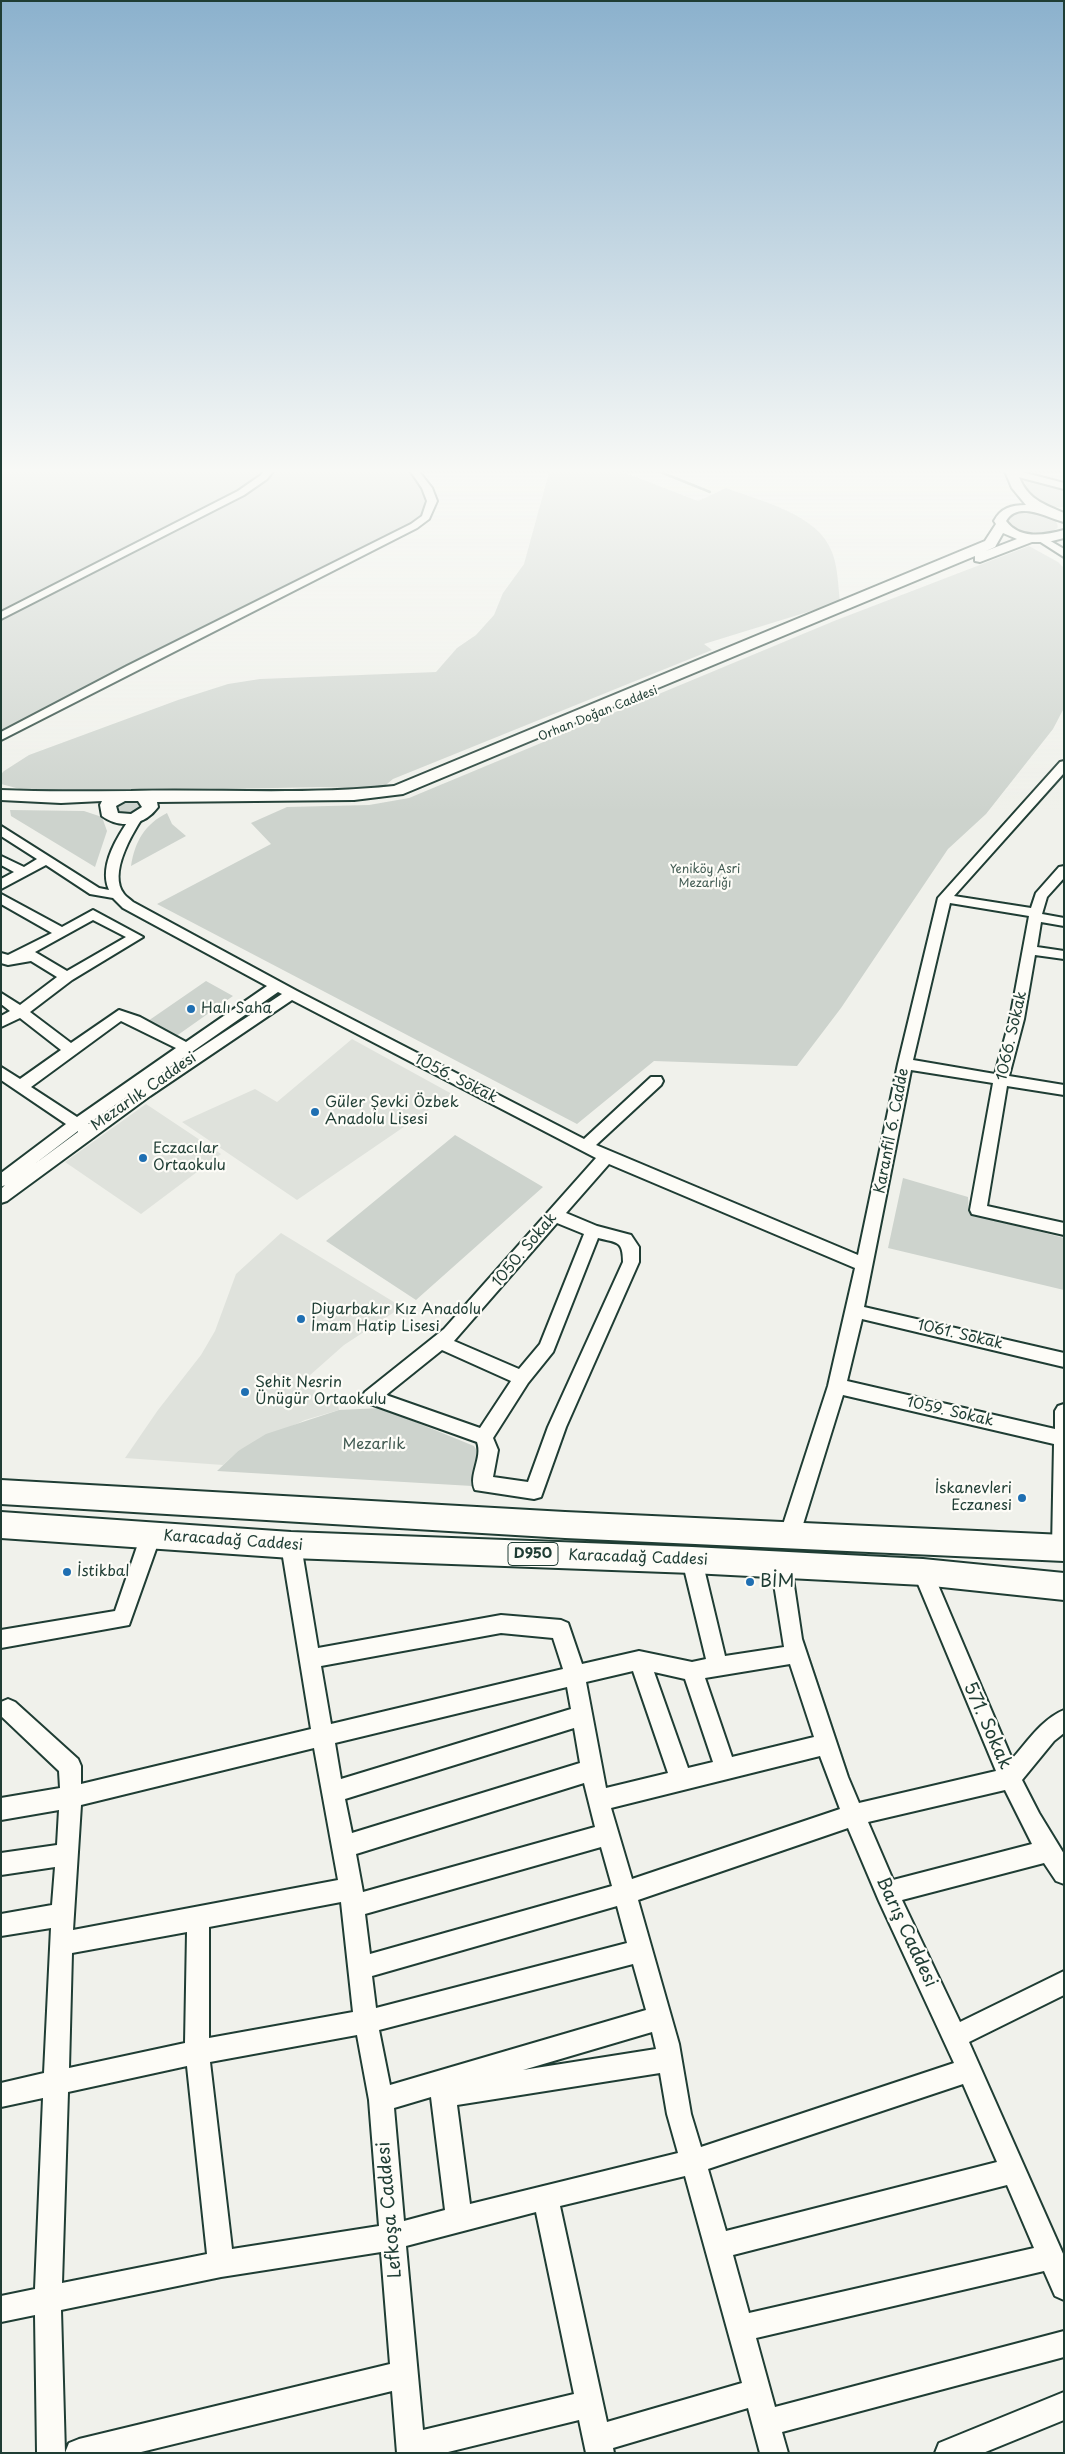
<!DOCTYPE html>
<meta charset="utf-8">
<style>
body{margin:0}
#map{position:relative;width:1065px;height:2454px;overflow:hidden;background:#f0f1eb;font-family:"Playpen Sans",sans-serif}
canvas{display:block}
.frame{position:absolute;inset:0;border:2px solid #1f3d34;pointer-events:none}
</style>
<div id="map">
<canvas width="1065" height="2454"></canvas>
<div class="frame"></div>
</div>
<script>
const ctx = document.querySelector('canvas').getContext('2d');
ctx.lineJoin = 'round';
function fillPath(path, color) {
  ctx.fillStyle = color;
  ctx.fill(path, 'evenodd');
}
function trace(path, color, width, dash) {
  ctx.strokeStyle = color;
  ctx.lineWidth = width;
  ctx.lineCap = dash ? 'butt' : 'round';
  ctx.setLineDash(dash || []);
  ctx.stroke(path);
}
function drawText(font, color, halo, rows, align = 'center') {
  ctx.font = font + ' "Playpen Sans",sans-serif';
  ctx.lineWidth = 4.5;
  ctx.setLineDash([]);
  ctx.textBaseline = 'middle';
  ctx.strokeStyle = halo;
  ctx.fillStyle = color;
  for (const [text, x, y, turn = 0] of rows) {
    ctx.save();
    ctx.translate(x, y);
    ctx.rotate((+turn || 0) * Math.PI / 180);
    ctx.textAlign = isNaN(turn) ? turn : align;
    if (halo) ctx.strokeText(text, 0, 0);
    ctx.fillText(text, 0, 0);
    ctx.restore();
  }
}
fillPath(new Path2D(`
 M 352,1039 L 452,1094 L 297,1200 L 182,1122 L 255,1089 L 277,1102 Z
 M 146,1104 L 221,1154 L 141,1214 L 65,1162 Z
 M 281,1233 L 402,1307 L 344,1345 L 300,1384 L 337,1400 L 339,1410 L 305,1420 L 238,1451 L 223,1465 L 125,1458 L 158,1410 L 201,1355 L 215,1331 L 236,1274 Z`), '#dfe2dc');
fillPath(new Path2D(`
 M 1,469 L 266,469 L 257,480 L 239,491 L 1,612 Z
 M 277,469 L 408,469 C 418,483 427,495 425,513 L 413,523 L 384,538 L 1,734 L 1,620 L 89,576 L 264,482 Z
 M 550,469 L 615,469 L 698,501 L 726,488 C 761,501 818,514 832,552 C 838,567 838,586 840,602 L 704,644 L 712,650 L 393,779 L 381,789 L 321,787 L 35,793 L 1,784 L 1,774 L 4,771 L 29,755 L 178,700 L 228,684 L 260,679 L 436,672 L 457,648 L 476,635 L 494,615 L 503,593 L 524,564 Z
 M 1022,477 L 1064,487 L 1064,507 C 1037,510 1032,497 1022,477 Z
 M 1017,512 C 1029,511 1056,511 1058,527 C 1046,543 1015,534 1005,521 L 1011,514 Z
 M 1029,546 L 1058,562 L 1064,568 L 1064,708 L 1053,729 L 986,814 L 948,849 L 841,1008 L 797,1066 L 654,1061 L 577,1124 L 157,904 L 271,844 L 251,823 L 287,807 L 369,805 L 409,798 L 834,621 Z
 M 131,800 L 140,801 L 144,805 L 135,815 L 118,814 L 116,806 L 122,802 Z
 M 10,810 L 84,811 L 102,817 L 107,831 L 95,867 L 11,816 Z
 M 167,813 L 172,824 L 186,836 L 131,866 C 135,841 145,824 167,813 Z
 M 206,981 L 233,996 L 175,1037 L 148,1021 Z
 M 455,1135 L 543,1187 L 416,1300 L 326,1241 Z
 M 903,1178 L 968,1197 L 969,1213 L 1064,1238 L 1064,1290 L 888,1248 Z
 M 381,1408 L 474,1446 L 483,1461 L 472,1486 L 217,1471 L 238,1451 L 266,1434 L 339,1410 Z`), '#cdd3cd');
trace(new Path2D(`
 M 653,469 L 710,492`), '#6c8077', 2.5);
const minor = new Path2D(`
 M 265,469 L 275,469 L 267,479 L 244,495 L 1,619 L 1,612 L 238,491 L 261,475 Z
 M 409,469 L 417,469 L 432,488 L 437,501 L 429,519 L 417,528 L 1,740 L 1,732 L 127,666 L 411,524 L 422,516 L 427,501 L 422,488 Z
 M 1010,469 L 1064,483 L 1064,489 L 1007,474 L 1005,472 Z
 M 1042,536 L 1064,549 L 1064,557 L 1039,541 L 1039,537 Z
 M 1064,761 L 1064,773 L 954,896 L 1031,908 L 1036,893 L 1059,867 L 1064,866 L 1064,878 L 1047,897 L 1042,914 L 1064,918 L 1064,926 L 1041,922 L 1037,947 L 1064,951 L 1064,959 L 1035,955 L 1024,1019 L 1009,1076 L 1064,1085 L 1064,1095 L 1007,1086 L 987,1206 L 1064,1223 L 1064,1235 L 972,1214 L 970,1210 L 993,1083 L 911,1070 L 864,1307 L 1064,1353 L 1064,1367 L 862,1319 L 847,1381 L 1055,1429 L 1055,1411 L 1058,1406 L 1064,1404 L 1064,1556 L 1055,1554 L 1052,1548 L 1054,1444 L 843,1395 L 800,1534 L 797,1540 L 790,1542 L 783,1540 L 780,1534 L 828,1386 L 855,1268 L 609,1164 L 566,1213 L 597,1226 L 631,1235 L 639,1247 L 639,1262 L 566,1427 L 541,1497 L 534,1499 L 475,1490 C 468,1475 483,1458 477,1442 L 365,1402 L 362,1397 L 365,1392 L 444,1329 L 596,1158 L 292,1000 L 150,1096 L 7,1201 L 1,1203 L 1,1189 L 5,1185 L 1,1187 L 1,1173 L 66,1124 L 1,1080 L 1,1067 L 20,1079 L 61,1050 L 20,1018 L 1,1027 L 1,1016 L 10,1011 L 1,1004 L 1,993 L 20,1005 L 57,977 L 31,961 L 8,965 L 1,963 L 1,953 L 8,955 L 52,933 L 1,904 L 1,894 L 62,927 L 93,910 L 143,937 L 72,980 L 30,1012 L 71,1043 L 119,1010 L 140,1017 L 186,1042 L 267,986 L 123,908 L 113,898 L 90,894 L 46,865 L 1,889 L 1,879 L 14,872 L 1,865 L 1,856 L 24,867 L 37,859 L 1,836 L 1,826 L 99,888 L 109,890 C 98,865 119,834 133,814 L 137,813 L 143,817 C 132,834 108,874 124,894 C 126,897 130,899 133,902 L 297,991 L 584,1139 L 651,1077 L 661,1077 L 663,1081 L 661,1085 L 596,1145 L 858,1255 L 898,1064 L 938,898 L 1060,762 ZM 950,903 L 1029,916 L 1010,1019 L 995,1074 L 913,1060 ZM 93,920 L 126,937 L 67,971 L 35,952 ZM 278,992 L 282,994 L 153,1079 ZM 121,1021 L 176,1048 L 77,1117 L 31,1087 ZM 138,1089 L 89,1124 L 88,1124 ZM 78,1131 L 78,1132 L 36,1163 ZM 557,1223 L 584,1234 L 540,1344 L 519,1369 L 454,1341 ZM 598,1238 C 617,1243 623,1240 623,1262 L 548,1427 L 528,1482 L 493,1477 L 498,1450 L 493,1438 L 528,1383 L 553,1352 ZM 442,1350 L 511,1381 L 480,1428 L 386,1395 Z
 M 151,1527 L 158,1529 L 161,1535 L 129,1625 L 1,1648 L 1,1630 L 115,1611 L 141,1535 L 144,1529 Z
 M 291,1537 L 298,1539 L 301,1545 L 318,1648 L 501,1615 L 561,1620 L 568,1623 L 582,1664 L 639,1651 L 692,1662 L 706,1659 L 682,1560 L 685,1554 L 692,1551 L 699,1554 L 702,1560 L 725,1656 L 784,1647 L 771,1565 L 774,1559 L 781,1556 L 788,1559 L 791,1565 L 802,1639 L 848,1777 L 859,1803 L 996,1771 L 913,1572 L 916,1566 L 923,1563 L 930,1566 L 1012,1759 C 1027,1742 1042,1719 1064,1710 L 1064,1733 L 1054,1741 L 1022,1780 L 1039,1813 L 1064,1854 L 1064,1884 L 1056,1881 L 1044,1863 L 902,1900 L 960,2022 L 1064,1971 L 1064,1995 L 969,2042 L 1064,2256 L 1064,2300 L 1055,2296 L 1044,2271 L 756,2338 L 775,2407 L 1064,2331 L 1064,2357 L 782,2432 L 788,2453 L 760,2453 L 748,2408 L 613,2448 L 614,2453 L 586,2453 L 579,2420 L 444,2453 L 397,2453 L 392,2391 L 137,2453 L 65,2453 L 69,2443 L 79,2439 L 390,2364 L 381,2252 L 221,2277 L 61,2310 L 65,2453 L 37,2453 L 35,2315 L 1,2322 L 1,2296 L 35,2289 L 43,2098 L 1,2107 L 1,2083 L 44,2073 L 51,1928 L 1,1936 L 1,1914 L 52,1905 L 55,1867 L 1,1875 L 1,1853 L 57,1845 L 59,1810 L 1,1820 L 1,1798 L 60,1788 L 59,1771 L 1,1716 L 1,1702 L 8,1699 L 15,1702 L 78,1759 L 81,1766 L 81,1784 L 311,1729 L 281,1545 L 284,1539 ZM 501,1633 L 553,1638 L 563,1669 L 331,1724 L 321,1666 ZM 790,1664 L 814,1737 L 732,1757 L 705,1678 ZM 633,1671 L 668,1773 L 606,1788 L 586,1682 ZM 654,1672 L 685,1679 L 713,1762 L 688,1768 ZM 567,1687 L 571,1709 L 341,1779 L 335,1743 ZM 574,1728 L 580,1763 L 352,1833 L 345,1799 ZM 314,1748 L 338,1880 L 73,1930 L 81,1805 ZM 820,1756 L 840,1809 L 632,1879 L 611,1808 ZM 584,1783 L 595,1827 L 363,1892 L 356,1854 ZM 1005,1790 L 1032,1844 L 893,1880 L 868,1822 ZM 848,1828 L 879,1901 L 954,2063 L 701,2147 L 691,2114 L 679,2044 L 638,1900 ZM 601,1847 L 612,1886 L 370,1954 L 365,1914 ZM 341,1902 L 353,2012 L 209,2038 L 209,1927 ZM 617,1906 L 627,1943 L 376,2008 L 372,1976 ZM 187,1932 L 185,2043 L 69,2068 L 72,1953 ZM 633,1964 L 646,2010 L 390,2085 L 379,2030 ZM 652,2032 L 656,2049 L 523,2070 ZM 357,2035 L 369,2100 L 379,2226 L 232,2249 L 210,2062 ZM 187,2066 L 207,2254 L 62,2283 L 68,2092 ZM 660,2073 L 667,2114 L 678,2153 L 470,2204 L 457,2105 ZM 963,2084 L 997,2162 L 726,2231 L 708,2169 ZM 431,2097 L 445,2210 L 404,2221 L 394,2108 ZM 685,2176 L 742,2383 L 607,2422 L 560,2206 ZM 1007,2185 L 1034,2248 L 749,2313 L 733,2255 ZM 536,2212 L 574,2394 L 423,2430 L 406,2246 Z
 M 1064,2392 L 1064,2420 L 983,2453 L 935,2453 L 939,2443 Z`);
const major = new Path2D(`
 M 1004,469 L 1016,469 C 1025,497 1038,502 1064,513 L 1064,522 C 1048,518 1018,500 1006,521 C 1020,540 1045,535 1064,530 L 1064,538 L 1048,542 L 1032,542 L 980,562 L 975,561 L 975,556 L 403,794 L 354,800 L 157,802 L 158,807 C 145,825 121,830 102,816 L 100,805 L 102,801 L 61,803 L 1,800 L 1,790 C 45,792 87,791 131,791 C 218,789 307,795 394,786 L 985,541 L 996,524 L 994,521 C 1001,508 1011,505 1026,505 L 1012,488 ZM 1003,533 L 1017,539 L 986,551 L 995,547 ZM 125,801 L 138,801 L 142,807 L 131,814 L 118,813 L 116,806 Z`);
const highway = new Path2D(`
 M 1,1480 L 565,1512 L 1064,1535 L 1064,1561 L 565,1538 L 1,1504 Z
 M 1,1512 L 291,1532 L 692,1547 L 923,1559 L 1064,1573 L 1064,1600 L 923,1585 L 692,1573 L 291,1558 L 1,1538 Z`);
trace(minor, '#1f3d34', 4);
trace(major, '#1f3d34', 4);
trace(highway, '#1f3d34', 4);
fillPath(minor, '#fdfcf7');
fillPath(major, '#fdfcf7');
fillPath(highway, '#fdfcf7');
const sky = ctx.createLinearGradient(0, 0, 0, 812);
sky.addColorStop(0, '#8bb1cd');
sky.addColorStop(0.58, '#f8f9f6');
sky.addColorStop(1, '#f8f9f600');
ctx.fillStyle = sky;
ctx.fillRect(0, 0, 1065, 812);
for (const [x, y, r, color] of [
 [191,1009,5,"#1f6fb2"],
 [315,1112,5,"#1f6fb2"],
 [143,1158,5,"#1f6fb2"],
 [301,1319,5,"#1f6fb2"],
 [245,1392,5,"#1f6fb2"],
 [1022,1498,5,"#1f6fb2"],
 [67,1572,5,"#1f6fb2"],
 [750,1582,5,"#1f6fb2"]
]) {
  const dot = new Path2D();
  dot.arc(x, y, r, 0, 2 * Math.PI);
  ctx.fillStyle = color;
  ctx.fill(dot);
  trace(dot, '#fdfcf7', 2);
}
drawText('12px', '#1f3d34', '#fdfcf7', [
 ["Orhan Doğan Caddesi",598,714,-22]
]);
drawText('12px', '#425b53', '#fdfcf7', [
 ["Yeniköy Asri",705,870],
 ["Mezarlığı",705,884]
]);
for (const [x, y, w] of [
 [533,1554,50]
]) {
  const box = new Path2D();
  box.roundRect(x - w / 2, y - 11.5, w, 23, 4);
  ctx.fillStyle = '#fdfcf7';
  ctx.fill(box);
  trace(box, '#1f3d34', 1);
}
drawText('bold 14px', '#1f3d34', null, [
 ["D950",533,1554]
]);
drawText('15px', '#1f3d34', '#fdfcf7', [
 ["Halı Saha",201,1009],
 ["Güler Şevki Özbek",325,1103],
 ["Anadolu Lisesi",325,1120],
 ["Eczacılar",153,1149],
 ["Ortaokulu",153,1166],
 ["Diyarbakır Kız Anadolu",311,1310],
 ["İmam Hatip Lisesi",311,1327],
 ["Şehit Nesrin",255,1383],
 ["Ünügür Ortaokulu",255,1400],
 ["İskanevleri",1012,1489,"right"],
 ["Eczanesi",1012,1506,"right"],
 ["İstikbal",77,1572]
], 'left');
drawText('15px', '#1f3d34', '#fdfcf7', [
 ["1066. Sokak",1012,1036,-77],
 ["1056. Sokak",456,1079,27],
 ["Mezarlık Caddesi",144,1092,-35],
 ["Karanfil 6. Cadde",892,1131,-79],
 ["1050. Sokak",525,1250,-50],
 ["1061. Sokak",960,1335,13],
 ["1059. Sokak",950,1412,13],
 ["Karacadağ Caddesi",233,1541,4],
 ["Karacadağ Caddesi",638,1558,2]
]);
drawText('15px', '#425b53', '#fdfcf7', [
 ["Mezarlık",374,1445]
]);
drawText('18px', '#1f3d34', '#fdfcf7', [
 ["BİM",760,1582]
], 'left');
drawText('18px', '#1f3d34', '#fdfcf7', [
 ["571. Sokak",987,1726,66],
 ["Barış Caddesi",906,1932,65],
 ["Lefkoşa Caddesi",390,2210,-95]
]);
</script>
